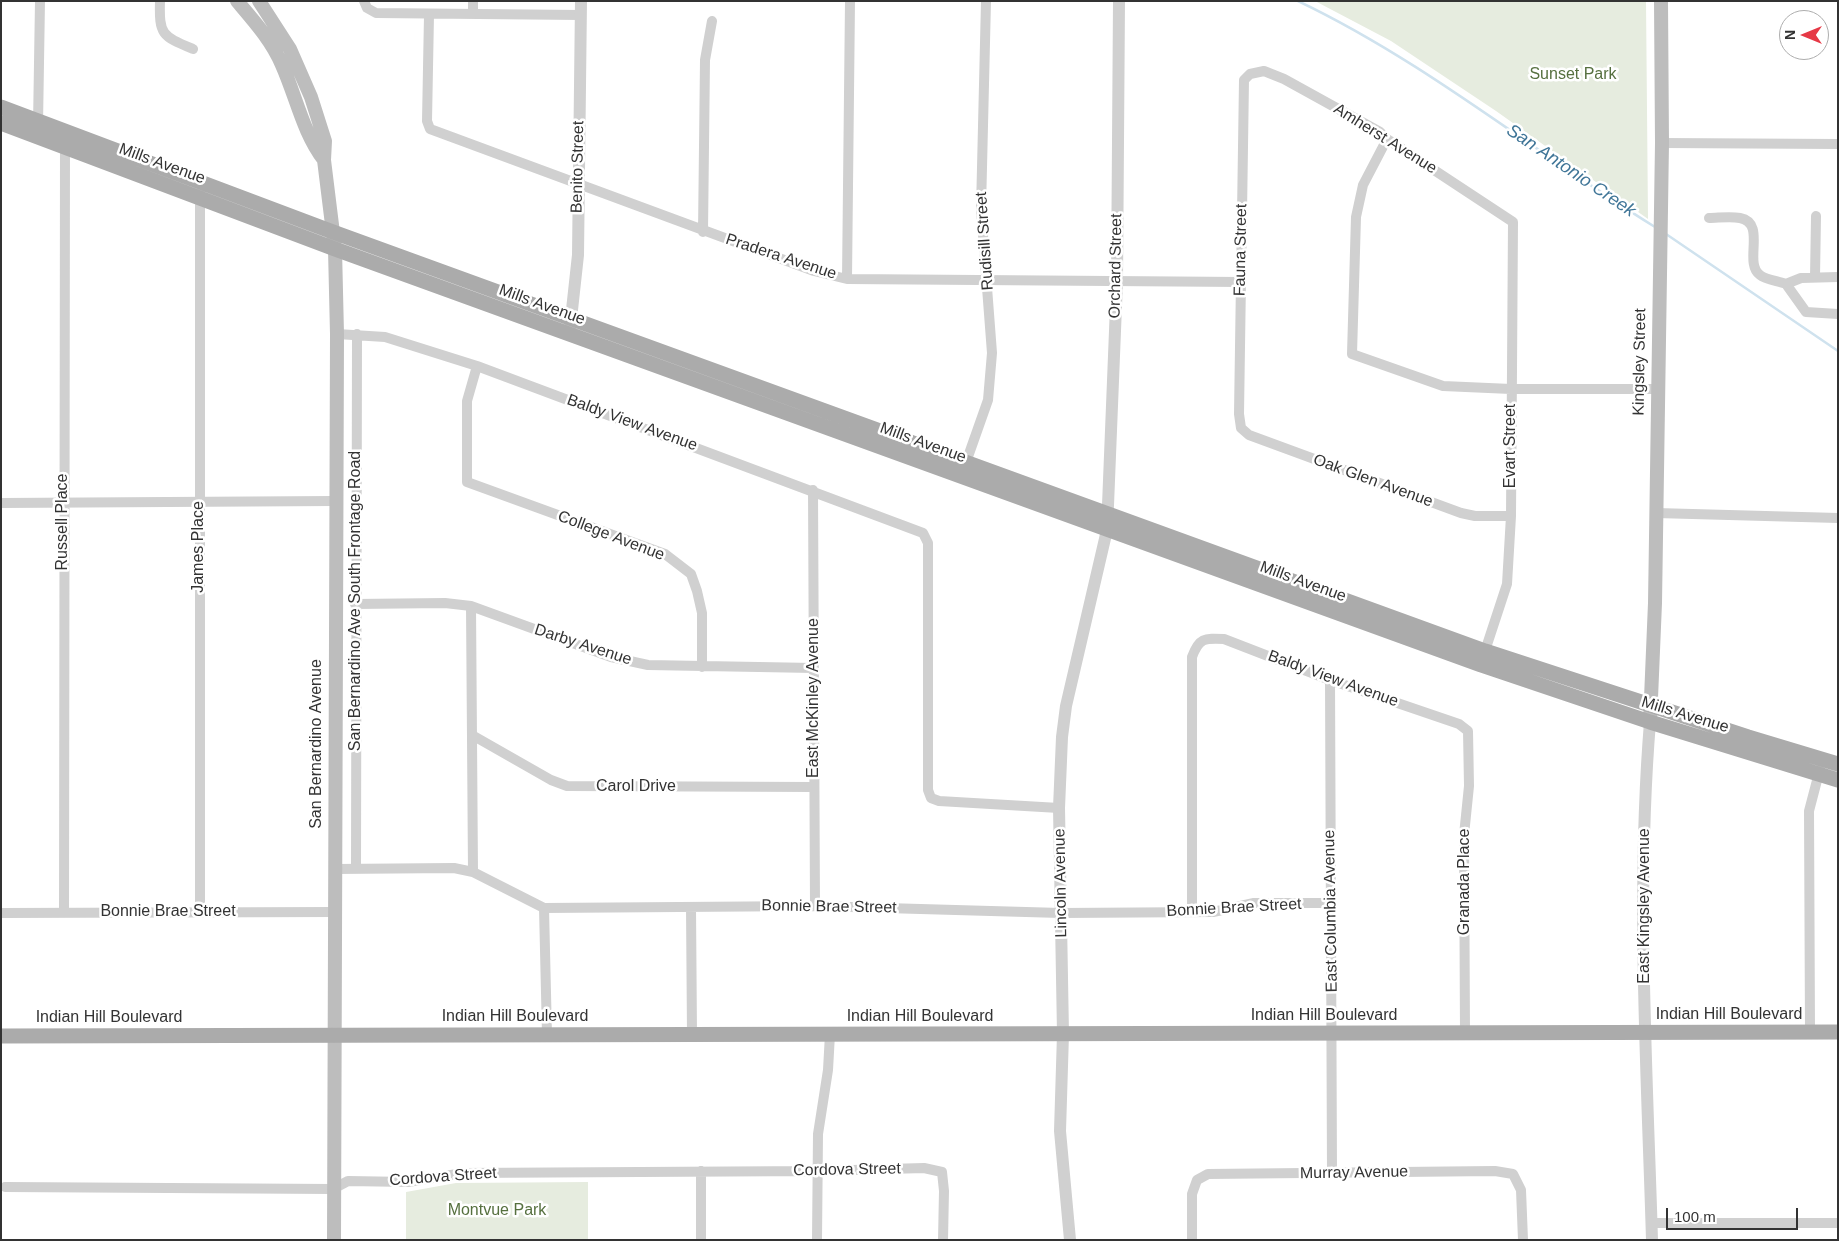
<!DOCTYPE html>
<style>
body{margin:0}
#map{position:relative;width:1839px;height:1241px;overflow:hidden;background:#fff;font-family:Helvetica,sans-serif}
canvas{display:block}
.frame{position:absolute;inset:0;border:2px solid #333;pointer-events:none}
.north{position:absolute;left:1779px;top:10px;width:50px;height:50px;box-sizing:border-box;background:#fff;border:1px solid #adadad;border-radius:50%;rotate:270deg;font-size:14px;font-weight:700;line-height:20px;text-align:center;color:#333}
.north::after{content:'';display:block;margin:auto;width:18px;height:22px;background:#e63946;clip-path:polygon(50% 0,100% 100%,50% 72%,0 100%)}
.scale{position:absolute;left:1666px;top:1208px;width:132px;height:22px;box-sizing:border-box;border:2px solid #333;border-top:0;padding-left:6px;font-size:15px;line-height:18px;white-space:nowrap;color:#333;-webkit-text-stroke:4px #fff;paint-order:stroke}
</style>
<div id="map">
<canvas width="1839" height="1241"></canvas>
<div class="frame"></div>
<div class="north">N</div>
<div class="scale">100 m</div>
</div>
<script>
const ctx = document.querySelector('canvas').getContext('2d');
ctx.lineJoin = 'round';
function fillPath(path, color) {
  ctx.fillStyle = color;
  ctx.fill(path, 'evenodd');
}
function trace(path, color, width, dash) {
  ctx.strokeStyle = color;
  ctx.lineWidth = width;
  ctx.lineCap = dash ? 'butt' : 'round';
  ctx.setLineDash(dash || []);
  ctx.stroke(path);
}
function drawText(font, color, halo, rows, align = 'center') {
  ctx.font = font + ' Helvetica,sans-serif';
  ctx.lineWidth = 5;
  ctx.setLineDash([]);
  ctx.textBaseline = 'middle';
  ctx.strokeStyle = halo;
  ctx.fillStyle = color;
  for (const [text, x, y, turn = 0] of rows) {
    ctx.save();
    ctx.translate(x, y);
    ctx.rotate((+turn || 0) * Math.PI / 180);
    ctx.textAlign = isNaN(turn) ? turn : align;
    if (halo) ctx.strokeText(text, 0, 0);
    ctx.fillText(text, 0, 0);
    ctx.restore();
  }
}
fillPath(new Path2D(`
 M 1315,1 L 1646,1 L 1648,219 L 1496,111 L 1391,41 Z
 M 588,1182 L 588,1240 L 406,1240 L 406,1192 L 456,1183 Z`), '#e6ecdf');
trace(new Path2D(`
 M 1298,1 C 1426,62 1535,153 1655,227
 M 1666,234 L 1838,351`), '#cfe2ee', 2.5);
trace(new Path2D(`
 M 160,1 C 159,35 162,36 193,49
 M 364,1 L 367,8 L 376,13 L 581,15
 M 473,14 L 473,1
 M 429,15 L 427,121 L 430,129 L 814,271 L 847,279 L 1241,282
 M 38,125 L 40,1
 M 1387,139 L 1363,185 L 1356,217 L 1352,354 L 1443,386 L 1511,389 L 1657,389
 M 1662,143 L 1838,144
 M 200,193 L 200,912
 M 1709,218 C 1718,218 1730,216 1740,218 C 1767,223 1743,263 1760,275 C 1766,280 1779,281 1786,284 L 1801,278 L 1838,277
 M 703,232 L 705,60 L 712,21
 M 1815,277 L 1816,216
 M 847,279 L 850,1
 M 1786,284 L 1806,312 L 1838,314
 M 337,334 L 385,337 L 477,366 L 923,533 L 928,543 L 928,790 L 931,798 L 939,801 L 1059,808
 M 477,366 L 467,401 L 467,482 L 665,554 L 691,574 L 697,591 L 702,613 L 702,667
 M 964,468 L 988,400 L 992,353 L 981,209 L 986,1
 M 813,490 L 815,906
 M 1,503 L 334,501
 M 1656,513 L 1838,518
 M 355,604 L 445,603 L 471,606 L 611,657 L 648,665 L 814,668
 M 471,606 L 473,872
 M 1483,657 L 1507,584 L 1511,516 L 1513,222 L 1387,139 L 1380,132 L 1284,79 L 1264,71 L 1250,74 L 1244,80 L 1239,414 L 1241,428 L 1249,435 L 1461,513 L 1475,516 L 1511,516
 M 1330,680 L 1332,1173
 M 472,735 L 551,780 L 567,786 L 814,787
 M 335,869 L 454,868 L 473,872 L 544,908 L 815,906 L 1061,913 L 1213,912 L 1254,903 L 1331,903
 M 356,869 L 357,334
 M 691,907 L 692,1035
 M 544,908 L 547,1035
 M 1192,912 L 1192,657 C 1199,638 1204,638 1224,639 L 1330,680 L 1459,724 L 1468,731 L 1469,786 L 1464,835 L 1465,1033
 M 1,913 L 336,912
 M 64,913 L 65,141
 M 1810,1032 L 1809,811 L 1820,769
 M 701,1171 L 701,1240
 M 5,1187 L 333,1189 L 348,1181 L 408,1182 L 463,1173 L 817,1171 L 924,1168 L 942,1172 L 944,1191 L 943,1240
 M 1651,1223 L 1838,1223
 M 817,1240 L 818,1134 L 828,1070 L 830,1034
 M 1192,1240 L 1192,1194 L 1197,1180 L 1208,1174 L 1495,1171 L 1513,1174 L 1521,1190 L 1523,1240`), '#d0d0d0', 10);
trace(new Path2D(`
 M 570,328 L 578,255 L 581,1
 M 1650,722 C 1636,894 1647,1068 1652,1240
 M 1070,1240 L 1060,1131 L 1063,1034 L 1059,808 L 1062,737 L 1066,706 L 1107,530 L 1117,281 L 1119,1`), '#d0d0d0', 12);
trace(new Path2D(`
 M 237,1 C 254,21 272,41 282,65 C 296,96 303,133 324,160
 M 259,1 L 290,49 L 311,97 L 325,141 L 324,160 L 335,249 L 337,334 L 334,1240
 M 1650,722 L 1655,603 L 1662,143 L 1661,1`), '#bdbdbd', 14);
trace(new Path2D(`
 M 1,107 L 333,232 L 1485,651 L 1748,737 L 1838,764
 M 1,123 L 335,249 L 1481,665 L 1650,722 L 1838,780
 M 1,1036 L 1838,1032`), '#ababab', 15);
drawText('16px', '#56703f', '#fff', [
 ["Sunset Park",1573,75],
 ["Montvue Park",497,1211]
]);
drawText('16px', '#333', '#fff', [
 ["Amherst Avenue",1385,139,32],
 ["Mills Avenue",162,164,20],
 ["Benito Street",578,167,-89],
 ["Rudisill Street",985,241,-94],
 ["Fauna Street",1241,250,-89],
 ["Pradera Avenue",781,257,18],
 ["Orchard Street",1116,266,-89],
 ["Mills Avenue",542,305,20],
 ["Kingsley Street",1640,362,-89],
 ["Baldy View Avenue",632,423,20],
 ["Mills Avenue",923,443,20],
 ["Evart Street",1511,446,-90],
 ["Oak Glen Avenue",1373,481,20],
 ["Russell Place",63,522,-90],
 ["College Avenue",611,536,21],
 ["James Place",199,547,-90],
 ["Mills Avenue",1303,582,20],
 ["San Bernardino Ave South Frontage Road",356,601,-90],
 ["Darby Avenue",583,645,18],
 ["Baldy View Avenue",1333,679,20],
 ["East McKinley Avenue",814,698,-90],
 ["Mills Avenue",1685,715,17],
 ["San Bernardino Avenue",317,744,-90],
 ["Carol Drive",636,787],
 ["Granada Place",1465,882,-90],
 ["Lincoln Avenue",1061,883,-91],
 ["East Kingsley Avenue",1645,906,-90],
 ["Bonnie Brae Street",829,907,1],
 ["Bonnie Brae Street",1234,908,-3],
 ["East Columbia Avenue",1331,911,-91],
 ["Bonnie Brae Street",168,912],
 ["Indian Hill Boulevard",1729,1015],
 ["Indian Hill Boulevard",1324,1016],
 ["Indian Hill Boulevard",515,1017],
 ["Indian Hill Boulevard",920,1017],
 ["Indian Hill Boulevard",109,1018],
 ["Cordova Street",847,1170,-1],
 ["Murray Avenue",1354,1173,-1],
 ["Cordova Street",443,1177,-4]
]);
drawText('italic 18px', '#3f7597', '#fff', [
 ["San Antonio Creek",1571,171,34]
]);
</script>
